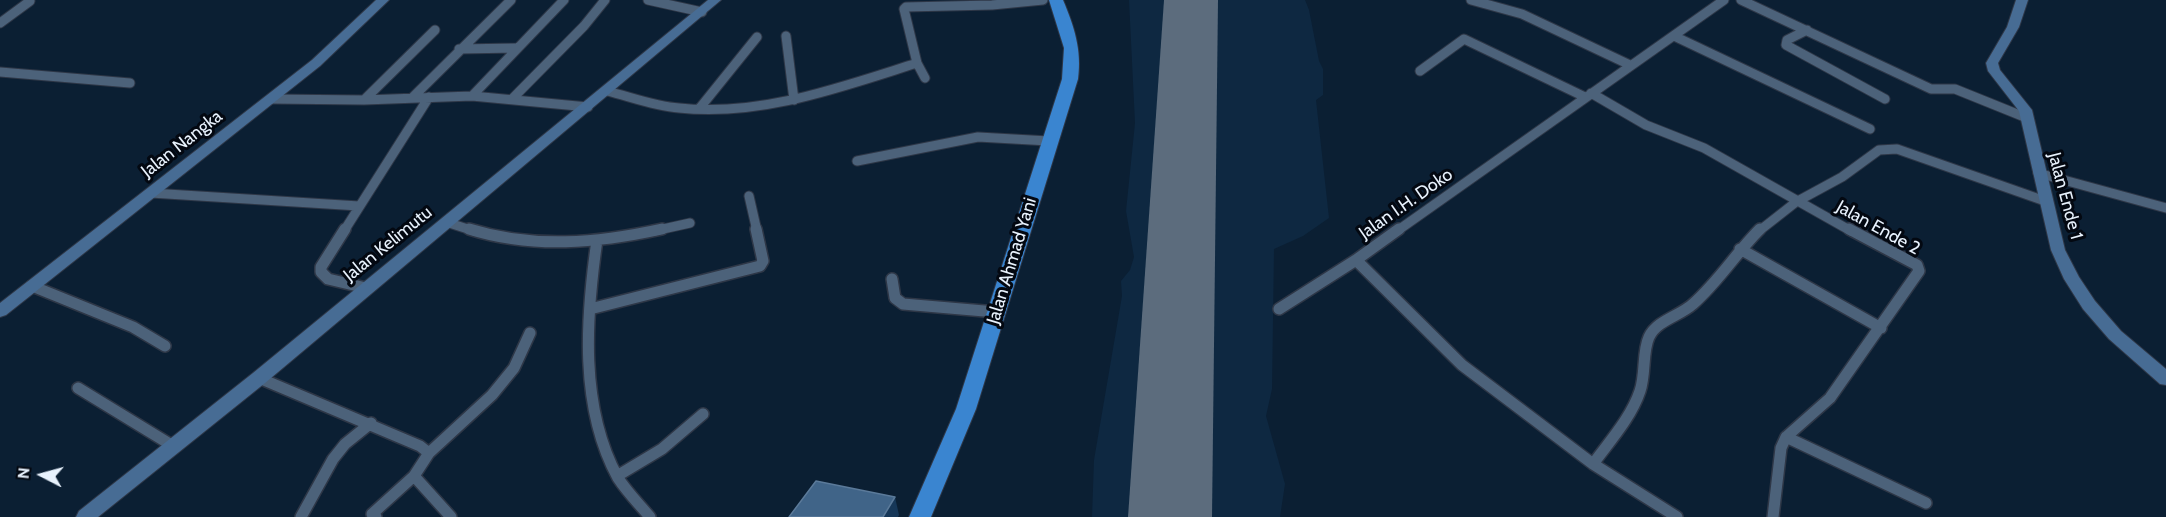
<!DOCTYPE html>
<style>
body{margin:0}
#map{position:relative;width:2166px;height:517px;overflow:hidden;background:#0b1f33;font-family:Cabin,sans-serif}
canvas{display:block}
.north{position:absolute;left:12px;top:445px;width:60px;height:60px;-webkit-text-stroke:4px #030811;paint-order:stroke;rotate:276deg;font-size:16px;font-weight:700;line-height:24px;text-align:center;color:#e8f2fd}
.north::after{content:'';display:block;margin:auto;width:21px;height:27px;background:#e8f2fd;clip-path:polygon(50% 0,100% 100%,50% 72%,0 100%)}
</style>
<div id="map">
<canvas width="2166" height="517"></canvas>
<div class="north">N</div>
</div>
<script>
const ctx = document.querySelector('canvas').getContext('2d');
ctx.lineJoin = 'round';
function fillPath(path, color) {
  ctx.fillStyle = color;
  ctx.fill(path, 'evenodd');
}
function trace(path, color, width, dash) {
  ctx.strokeStyle = color;
  ctx.lineWidth = width;
  ctx.lineCap = dash ? 'butt' : 'round';
  ctx.setLineDash(dash || []);
  ctx.stroke(path);
}
function drawText(font, color, halo, rows, align = 'center') {
  ctx.font = font + ' Cabin,sans-serif';
  ctx.lineWidth = 6;
  ctx.setLineDash([]);
  ctx.textBaseline = 'middle';
  ctx.strokeStyle = halo;
  ctx.fillStyle = color;
  for (const [text, x, y, turn = 0] of rows) {
    ctx.save();
    ctx.translate(x, y);
    ctx.rotate((+turn || 0) * Math.PI / 180);
    ctx.textAlign = isNaN(turn) ? turn : align;
    if (halo) ctx.strokeText(text, 0, 0);
    ctx.fillText(text, 0, 0);
    ctx.restore();
  }
}
fillPath(new Path2D(`
 M 1129,0 L 1305,0 L 1309,10 L 1319,61 L 1323,69 L 1323,95 L 1316,100 L 1329,218 L 1303,236 L 1274,249 L 1272,389 L 1266,416 L 1285,484 L 1280,517 L 1092,517 L 1094,460 L 1122,296 L 1121,281 L 1130,270 L 1134,257 L 1126,211 L 1135,123 Z`), '#0e2841');
fillPath(new Path2D(`
 M 1164,0 L 1218,0 L 1212,517 L 1128,517 Z`), '#5c6c7d');
const streetFar1 = new Path2D(`
 M 648,0 L 702,12
 M 1471,0 L 1522,14 L 1630,65
 M 1741,0 L 1931,89 L 1955,89 L 2027,118
 M 0,23 L 30,1
 M 1807,30 L 1787,40 L 1786,45 L 1885,99
 M 786,36 L 794,100
 M 1674,36 L 1870,129
 M 459,49 L 516,48
 M 1420,71 L 1464,39 L 1585,97
 M 0,72 L 130,83
 M 925,78 L 917,63 L 904,9 L 906,7 L 992,5 L 1043,0
 M 607,91 C 631,97 654,106 679,108 C 760,117 841,87 917,63
 M 1591,93 L 1646,125 L 1704,148 L 1851,231
 M 472,96 L 564,0
 M 412,98 L 511,0
 M 513,98 L 584,26 L 605,0
 M 272,99 L 364,100 L 472,96 L 588,107
 M 364,100 L 435,30
 M 699,109 L 757,37
 M 857,161 L 978,137 L 1049,141
 M 2038,173 L 2166,208
 M 151,193 L 359,206
 M 749,196 L 757,231
 M 446,222 L 474,231
 M 344,231 L 429,97
 M 654,231 L 690,223
 M 1397,231 L 1724,0
 M 1759,231 L 1796,202 L 1842,177 L 1879,150 L 1897,149 L 2045,201`);
const street = new Path2D(`
 M 345,229 L 321,267 L 321,272 L 328,279 L 366,288
 M 469,229 C 533,249 598,243 662,229
 M 1399,229 L 1356,260 L 1462,365 L 1593,464 L 1677,517
 M 597,240 C 586,317 579,407 618,478 C 627,492 639,504 650,517
 M 1740,249 L 1881,328
 M 892,279 L 895,298 L 903,304 L 996,312
 M 32,286 L 133,327 L 165,346
 M 590,309 L 760,266 L 763,261 L 756,229
 M 1279,309 L 1356,260
 M 259,378 L 420,446 L 429,453 L 414,476 L 451,517
 M 78,388 L 173,446
 M 1786,437 L 1926,503
 M 429,453 L 492,395 L 514,368 L 530,333
 M 1593,464 C 1609,442 1631,418 1640,391 C 1646,374 1642,352 1649,337 C 1657,320 1680,316 1693,304 C 1719,281 1736,253 1760,229
 M 617,476 L 662,449 L 703,414
 M 301,517 L 333,459 L 345,444 L 371,423
 M 376,517 L 372,514 L 414,476
 M 1773,517 L 1781,448 L 1786,437 L 1830,398 L 1919,271 L 1917,265 L 1849,229`);
const secondary = new Path2D(`
 M 376,0 L 389,0 L 320,66 L 6,315 L 0,317 L 0,303 L 312,60 Z
 M 708,0 L 721,0 L 265,383 L 98,517 L 76,517 L 79,511 L 253,373 Z
 M 2016,0 L 2028,0 L 2019,27 L 1998,63 L 2000,70 L 2032,110 L 2065,250 L 2079,277 L 2095,301 L 2121,331 L 2166,369 L 2166,385 L 2160,384 L 2109,339 L 2083,309 L 2064,279 L 2051,250 L 2019,111 L 1988,71 L 1986,63 L 2007,27 Z`);
const highway = new Path2D(`
 M 1049,0 L 1063,0 C 1074,26 1082,50 1078,79 L 976,409 L 931,517 L 909,517 L 956,409 L 1062,79 L 1064,48 Z`);
trace(streetFar1, '#2e3747', 11);
trace(street, '#2e3747', 14);
trace(secondary, '#2e3747', 2);
trace(highway, '#2e3747', 2);
trace(streetFar1, '#4c627a', 9);
trace(street, '#4c627a', 11);
fillPath(secondary, '#476c94');
fillPath(highway, '#3a85d0');
fillPath(new Path2D(`
 M 895,497 L 899,515 L 898,517 L 883,517 Z`), '#163758');
const building = new Path2D(`
 M 816,481 L 895,497 L 883,517 L 789,517 Z`);
fillPath(building, '#406488');
trace(building, '#5b7a9a', 1.5);
drawText('18px', '#e8f2fd', '#030811', [
 ["Jalan Nangka",182,144,-38],
 ["Jalan Ende 1",2065,196,75],
 ["Jalan I.H. Doko",1406,204,-35],
 ["Jalan Ende 2",1878,228,29],
 ["Jalan Kelimutu",388,244,-39],
 ["Jalan Ahmad Yani",1012,261,-73]
]);
</script>
